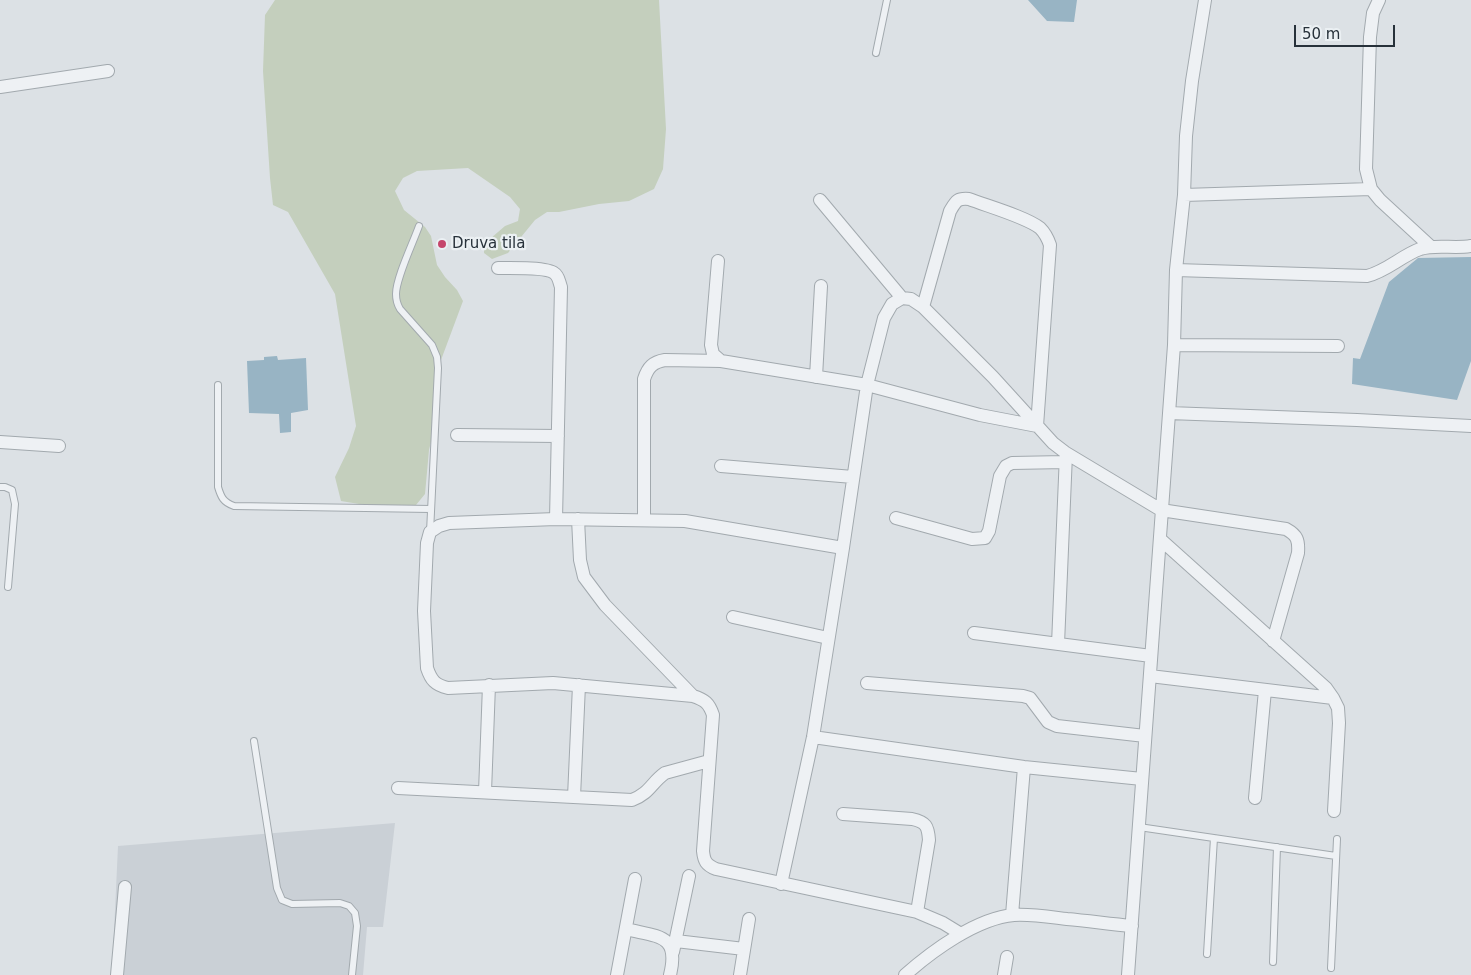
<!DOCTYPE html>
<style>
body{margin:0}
#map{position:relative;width:1471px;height:975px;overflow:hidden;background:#dce1e5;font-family:"DejaVu Sans",sans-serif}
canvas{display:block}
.scale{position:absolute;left:1294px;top:25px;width:101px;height:22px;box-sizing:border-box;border:2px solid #27313a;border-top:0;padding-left:6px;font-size:15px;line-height:18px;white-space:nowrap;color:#27313a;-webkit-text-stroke:4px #ebf0f3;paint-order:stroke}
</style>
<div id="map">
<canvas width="1471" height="975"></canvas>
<div class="scale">50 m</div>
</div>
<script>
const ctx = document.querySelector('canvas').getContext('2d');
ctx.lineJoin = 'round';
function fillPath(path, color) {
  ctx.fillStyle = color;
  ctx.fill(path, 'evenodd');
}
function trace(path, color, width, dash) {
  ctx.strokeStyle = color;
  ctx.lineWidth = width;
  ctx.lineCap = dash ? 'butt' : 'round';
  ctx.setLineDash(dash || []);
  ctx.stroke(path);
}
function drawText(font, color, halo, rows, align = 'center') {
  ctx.font = font + ' "DejaVu Sans",sans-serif';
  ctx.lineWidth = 4.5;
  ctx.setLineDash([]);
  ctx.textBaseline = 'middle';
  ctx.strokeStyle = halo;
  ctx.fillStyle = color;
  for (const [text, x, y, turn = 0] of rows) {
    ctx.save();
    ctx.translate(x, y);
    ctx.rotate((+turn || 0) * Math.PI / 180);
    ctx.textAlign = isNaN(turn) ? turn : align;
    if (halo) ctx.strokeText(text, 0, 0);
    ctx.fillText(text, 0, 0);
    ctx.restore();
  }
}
fillPath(new Path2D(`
 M 395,823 L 383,927 L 367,927 L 363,975 L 112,975 L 118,846 Z`), '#cad0d6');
fillPath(new Path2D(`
 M 275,0 L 659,0 L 666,129 L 663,169 L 654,189 L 629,201 L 599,204 L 559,212 L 547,212 L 535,220 L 508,253 L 492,259 L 484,253 L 484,244 L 505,226 L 518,221 L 520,209 L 510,197 L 468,168 L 417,171 L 403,178 L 395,191 L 404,210 L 425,227 L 431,236 L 437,265 L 445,277 L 457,290 L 463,301 L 441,360 L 439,381 L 440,404 L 429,450 L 425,494 L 416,505 L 365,505 L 341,501 L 335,477 L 349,448 L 356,426 L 335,294 L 288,212 L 273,205 L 270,178 L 263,71 L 265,15 Z`), '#c4cfbd');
fillPath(new Path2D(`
 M 1028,0 L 1077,0 L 1074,22 L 1047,21 Z
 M 1471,257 L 1471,361 L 1457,400 L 1352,384 L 1353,358 L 1360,359 L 1389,282 L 1418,258 Z
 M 277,356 L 278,360 L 306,358 L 308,410 L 291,413 L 291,432 L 280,433 L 279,414 L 249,413 L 247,361 L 264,360 L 264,357 Z`), '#98b4c4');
const lane = new Path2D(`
 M 876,53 L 887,0
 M 419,226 C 413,243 396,278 396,294 C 396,301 397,304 400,309 L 432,345 L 437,357 L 438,368 L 430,532
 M 218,385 L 218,487 C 221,497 223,502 234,506 L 431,509
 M 0,487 L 5,487 L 12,490 L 15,504 L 8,587
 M 254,741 L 277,888 L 282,900 L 292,904 L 340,903 L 349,906 L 355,913 L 357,926 L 352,975
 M 1139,827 L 1336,856
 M 1207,954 L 1214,838
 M 1273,962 L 1277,847
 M 1331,968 L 1337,839`);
const street = new Path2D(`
 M 1379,0 L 1373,13 L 1370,37 L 1366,169 L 1371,189 L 1380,200 L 1431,247
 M 0,87 L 108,71
 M 1184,195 L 1371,189
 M 820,200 L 902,298
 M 718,261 L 711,345 L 713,354 L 721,361 L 867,385 L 980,415 L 1037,426 L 1050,245 C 1048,239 1045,233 1040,228 C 1026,217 987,206 969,199 C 957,198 956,201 950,211 L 923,307
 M 498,268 C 509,268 547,267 554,273 C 559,276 559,282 561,287 L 556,519
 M 1176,270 L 1367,276 C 1387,271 1401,256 1420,249 C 1436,244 1454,249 1471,246
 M 1174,345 L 1338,346
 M 816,377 L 821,286
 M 1169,413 L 1357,420 L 1471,426
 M 457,435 L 558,436
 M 0,442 L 59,446
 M 721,466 L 853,477
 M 896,518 L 972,539 L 985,538 L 989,531 L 1000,476 L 1006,466 L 1012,463 L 1065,462
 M 578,519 L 580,560 L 584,577 L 605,605 L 693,696
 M 644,519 L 644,379 C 648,367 653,362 665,360 L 721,361
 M 1160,539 L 1326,688 L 1333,698 L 1338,708 L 1339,723 L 1334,811
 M 843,548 L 685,521 L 556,519 L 449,523 L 439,526 L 430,532 L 427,543 L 424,611 L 427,668 C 431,680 435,685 448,688 L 553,683 L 693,696 C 705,700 709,703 713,715 L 703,851 C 704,861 706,865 716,869 L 917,912 L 943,923 L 961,934
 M 733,617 L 828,638
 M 974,633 L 1151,656
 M 1058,644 L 1066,454
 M 1150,676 L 1333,698
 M 867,683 L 1023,696 L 1030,698 L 1048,722 L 1057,726 L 1145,736
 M 813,737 L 1024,767 L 1142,779
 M 398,788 L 632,800 C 650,793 651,783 665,773 L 709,761
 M 485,792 L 489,685
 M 574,797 L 579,685
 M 1255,798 L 1265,690
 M 843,814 L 912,819 C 926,822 928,826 929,840 L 917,912
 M 781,884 L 813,737 L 843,548 L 867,385 L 884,318 L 892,304 L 902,298 L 911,299 L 923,307 L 993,377 L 1053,443 L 1066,453 L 1161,510 L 1286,529 C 1297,535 1299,540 1298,553 L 1273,641
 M 1012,915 L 1024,767
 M 626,929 C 658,937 680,934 670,975
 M 676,941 L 744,949
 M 673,952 L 689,876
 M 117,975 L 125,887
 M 617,975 L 635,879
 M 740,975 L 749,919
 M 905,975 C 932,951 977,918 1014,915 C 1032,914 1050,917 1067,919 C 1089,921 1110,924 1132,926
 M 1004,975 L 1007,957
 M 1128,975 L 1174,345 L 1176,270 L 1184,195 L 1186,136 L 1192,81 L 1205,0`);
trace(lane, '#a2a9ae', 8);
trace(street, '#a2a9ae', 14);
trace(lane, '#eef1f4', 6);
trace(street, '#eef1f4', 12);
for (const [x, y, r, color] of [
 [442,244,5,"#c5466c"]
]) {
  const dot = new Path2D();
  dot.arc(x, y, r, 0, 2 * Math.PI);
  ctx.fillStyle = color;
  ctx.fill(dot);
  trace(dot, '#ebf0f3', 2);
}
drawText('15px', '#27313a', '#ebf0f3', [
 ["Druva tila",452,244]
], 'left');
</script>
